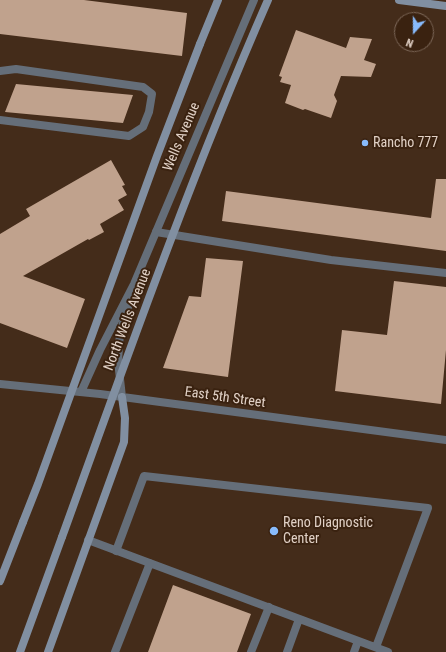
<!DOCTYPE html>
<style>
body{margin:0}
#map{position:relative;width:446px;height:652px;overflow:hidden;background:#442c1a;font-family:"Roboto Condensed",sans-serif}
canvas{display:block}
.north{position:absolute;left:394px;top:12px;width:40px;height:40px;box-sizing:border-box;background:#3a2210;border:1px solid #7d6859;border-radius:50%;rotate:201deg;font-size:11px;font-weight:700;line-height:16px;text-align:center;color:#e1d1c6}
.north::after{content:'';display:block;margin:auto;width:14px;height:18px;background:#88bbfc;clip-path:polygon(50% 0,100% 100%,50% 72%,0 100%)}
</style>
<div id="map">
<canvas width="446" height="652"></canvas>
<div class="north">N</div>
</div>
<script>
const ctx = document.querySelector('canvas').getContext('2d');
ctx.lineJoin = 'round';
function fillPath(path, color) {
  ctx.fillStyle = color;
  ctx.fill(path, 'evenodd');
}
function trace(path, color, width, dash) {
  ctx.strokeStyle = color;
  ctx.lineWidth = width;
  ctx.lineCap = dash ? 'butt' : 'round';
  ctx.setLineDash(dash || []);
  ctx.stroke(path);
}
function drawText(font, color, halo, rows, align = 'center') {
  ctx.font = font + ' "Roboto Condensed",sans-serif';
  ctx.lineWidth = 4;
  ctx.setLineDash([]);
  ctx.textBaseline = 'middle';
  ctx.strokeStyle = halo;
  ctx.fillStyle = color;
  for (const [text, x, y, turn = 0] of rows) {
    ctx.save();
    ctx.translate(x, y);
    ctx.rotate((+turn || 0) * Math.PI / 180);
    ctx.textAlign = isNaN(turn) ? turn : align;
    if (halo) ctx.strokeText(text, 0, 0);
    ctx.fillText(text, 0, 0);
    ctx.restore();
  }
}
fillPath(new Path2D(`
 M 0,0 L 84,0 L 187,13 L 182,56 L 0,34 Z
 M 296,30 L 346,48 L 350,37 L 372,39 L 364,60 L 376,64 L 371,77 L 341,76 L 334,95 L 337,101 L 331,118 L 305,109 L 303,110 L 285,103 L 291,85 L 280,82 L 282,77 L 279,76 Z
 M 16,84 L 133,95 L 123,123 L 5,112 Z
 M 111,160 L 125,185 L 122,186 L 127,195 L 118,200 L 124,210 L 100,224 L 104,232 L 89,240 L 88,239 L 23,276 L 85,299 L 67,348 L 0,323 L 0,234 L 30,216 L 26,209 Z
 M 436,179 L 446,179 L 446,251 L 222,221 L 226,191 L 431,218 Z
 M 206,258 L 243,261 L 228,377 L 163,368 L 189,296 L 201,297 Z
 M 394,281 L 446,287 L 446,350 L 441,404 L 335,391 L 342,330 L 387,335 Z
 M 173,585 L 251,614 L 237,652 L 148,652 Z`), '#c0a28d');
trace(new Path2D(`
 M 0,71 L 16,69 L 143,87 L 152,94 L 149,112 L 143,127 L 129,136 L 0,120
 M 156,232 L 331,260 L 446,273
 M 88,540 L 388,652
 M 116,551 L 144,476 L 428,508 L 376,647
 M 115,652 L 150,563
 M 251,652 L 269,607
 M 287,652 L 299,619
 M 354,652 L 358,641`), '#656e79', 8);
trace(new Path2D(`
 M 0,384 L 100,394 L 446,440
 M 81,392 L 100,350 L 134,284 L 254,0
 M 122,397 L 118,361 L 120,333 L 130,300`), '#656e79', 8);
trace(new Path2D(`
 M 399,0 L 446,6
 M 200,44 L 218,0
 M 0,581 L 23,522
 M 20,652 L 62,537
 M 48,652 L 124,442 L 125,418 L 122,397`), '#818fa1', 8);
trace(new Path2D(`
 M 23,522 L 38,484 L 157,156 L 200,44
 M 62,537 C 127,357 191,176 268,0`), '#818fa1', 8);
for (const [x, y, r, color] of [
 [365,143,4,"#88bbfc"],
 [274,531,5,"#88bbfc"]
]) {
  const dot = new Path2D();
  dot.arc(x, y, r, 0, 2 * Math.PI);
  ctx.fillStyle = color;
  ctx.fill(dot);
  trace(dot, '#3a2210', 1.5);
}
drawText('14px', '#e1d1c6', '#3a2210', [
 ["Wells Avenue",182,137,-67],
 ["North Wells Avenue",128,320,-69],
 ["East 5th Street",225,398,8]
]);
drawText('14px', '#e1d1c6', '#3a2210', [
 ["Rancho 777",373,143],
 ["Reno Diagnostic",283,523],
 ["Center",283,539]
], 'left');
</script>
